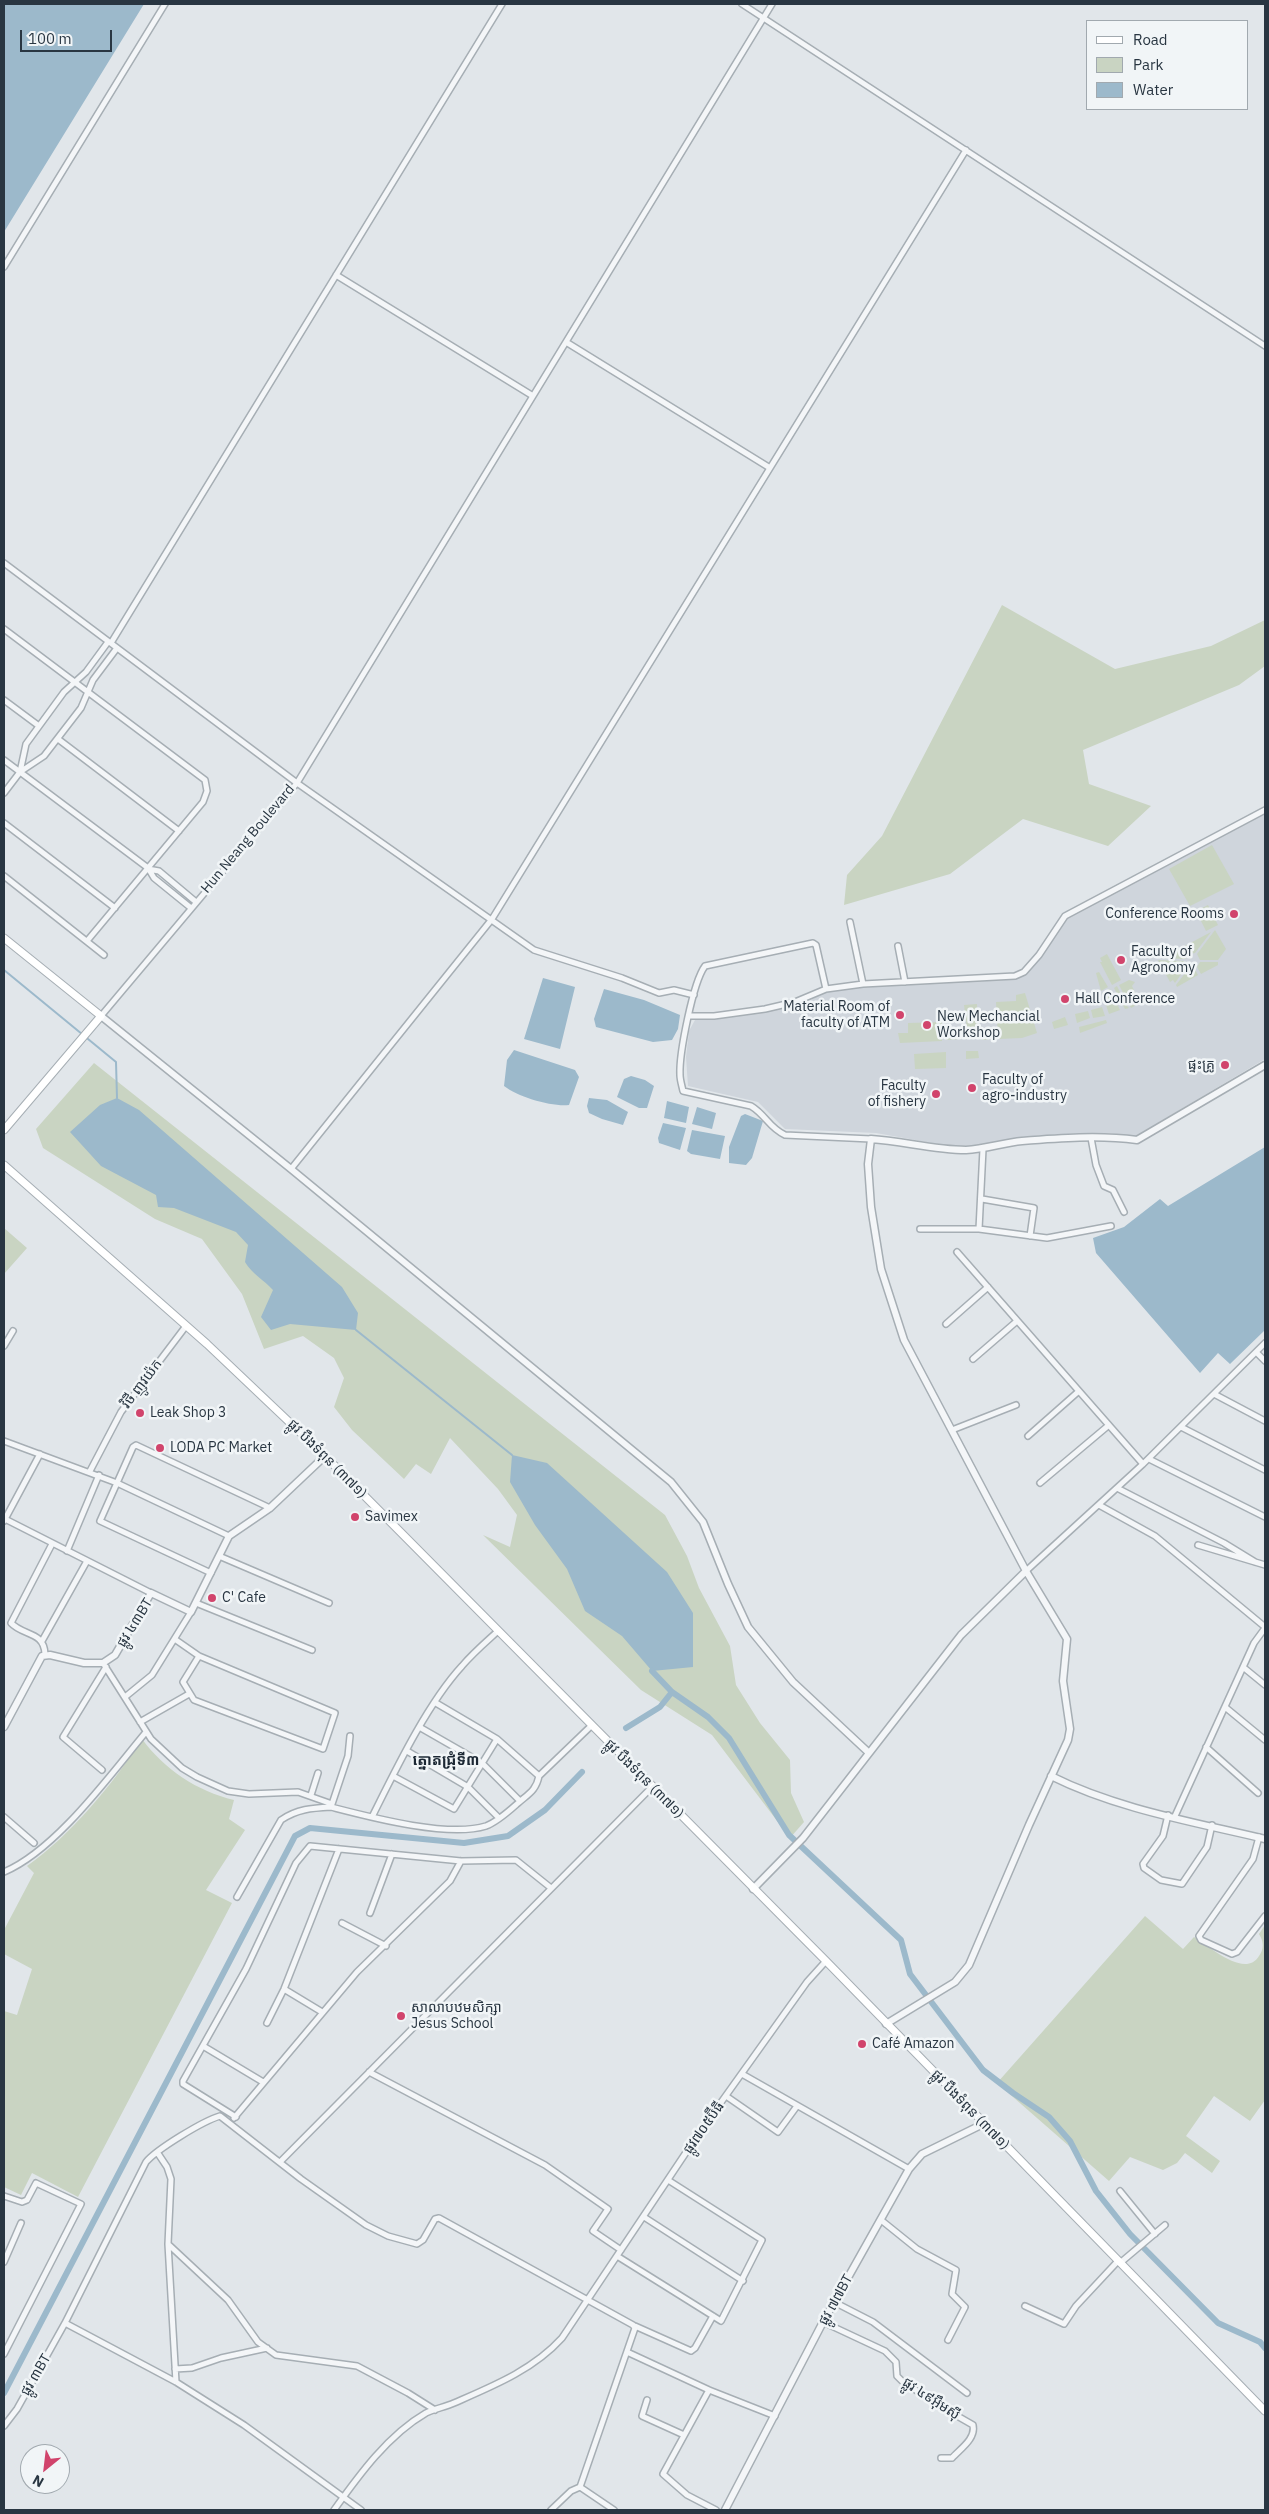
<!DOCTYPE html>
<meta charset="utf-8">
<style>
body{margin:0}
#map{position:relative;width:1269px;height:2514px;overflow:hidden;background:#e1e6ea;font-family:"IBM Plex Sans",sans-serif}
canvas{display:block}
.frame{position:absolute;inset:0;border:5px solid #293642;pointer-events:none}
.legend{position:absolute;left:1086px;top:20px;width:162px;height:90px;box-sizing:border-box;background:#f1f5f7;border:1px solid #a1a9af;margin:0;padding:6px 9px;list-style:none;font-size:15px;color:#293642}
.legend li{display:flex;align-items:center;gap:10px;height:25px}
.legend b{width:25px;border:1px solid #a1a9af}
.north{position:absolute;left:20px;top:2444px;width:50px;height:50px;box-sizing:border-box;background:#f1f5f7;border:1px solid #a1a9af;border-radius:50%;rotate:209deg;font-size:14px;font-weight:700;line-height:20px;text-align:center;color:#293642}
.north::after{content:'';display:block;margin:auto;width:18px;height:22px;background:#d1446c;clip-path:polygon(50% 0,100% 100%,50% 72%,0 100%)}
.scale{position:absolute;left:20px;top:30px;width:92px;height:22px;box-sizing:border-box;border:2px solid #293642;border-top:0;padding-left:6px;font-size:15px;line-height:18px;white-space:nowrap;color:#293642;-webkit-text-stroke:4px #f1f5f7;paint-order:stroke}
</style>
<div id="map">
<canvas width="1269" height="2514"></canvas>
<div class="frame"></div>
<ul class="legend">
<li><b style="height:6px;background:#fff"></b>Road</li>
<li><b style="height:14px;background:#c9d4c2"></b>Park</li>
<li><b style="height:14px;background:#9cb9cb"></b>Water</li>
</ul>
<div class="north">N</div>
<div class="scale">100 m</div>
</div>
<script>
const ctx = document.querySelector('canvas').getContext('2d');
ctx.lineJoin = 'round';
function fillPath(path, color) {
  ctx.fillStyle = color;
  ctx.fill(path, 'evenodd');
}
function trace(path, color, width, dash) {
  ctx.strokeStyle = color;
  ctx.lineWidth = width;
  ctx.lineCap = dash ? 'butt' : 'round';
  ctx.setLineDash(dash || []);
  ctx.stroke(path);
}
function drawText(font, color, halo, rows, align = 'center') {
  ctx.font = font + ' "IBM Plex Sans","Noto Sans Khmer",sans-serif';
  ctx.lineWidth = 5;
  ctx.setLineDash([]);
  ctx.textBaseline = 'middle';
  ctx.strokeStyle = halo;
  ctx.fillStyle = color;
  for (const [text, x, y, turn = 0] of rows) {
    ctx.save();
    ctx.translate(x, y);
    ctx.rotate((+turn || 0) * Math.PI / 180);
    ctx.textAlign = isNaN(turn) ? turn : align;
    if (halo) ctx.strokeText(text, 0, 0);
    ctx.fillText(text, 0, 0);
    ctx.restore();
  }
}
fillPath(new Path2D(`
 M 1265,812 L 1265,1059 L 1136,1136 L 1107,1133 L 1064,1134 L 1020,1137 L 967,1147 L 943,1145 L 876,1133 L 785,1129 L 758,1102 L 688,1086 L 686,1057 L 689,1031 L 695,1020 L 715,1019 L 793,1005 L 811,1000 L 831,987 L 1016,978 L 1025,975 L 1067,917 Z`), '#cfd5dc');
fillPath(new Path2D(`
 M 1002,605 L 1115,669 L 1211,646 L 1265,620 L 1265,666 L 1239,685 L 1083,750 L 1089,784 L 1151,806 L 1108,846 L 1023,819 L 950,874 L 844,905 L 847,875 L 882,836 Z
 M 1212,845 L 1234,884 L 1190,906 L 1169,869 Z
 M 1208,905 L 1218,925 L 1206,931 L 1196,911 Z
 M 1215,930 L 1226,949 L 1218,960 L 1200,960 L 1197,954 Z
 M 1211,932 L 1195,953 L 1189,954 L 1185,959 L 1162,958 Z
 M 1107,954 L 1121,980 L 1112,985 L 1100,962 L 1102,962 L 1100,958 Z
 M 1158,960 L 1184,961 L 1187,966 L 1175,983 L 1173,980 L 1170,982 Z
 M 1200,962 L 1218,962 L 1218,965 L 1201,974 L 1197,967 Z
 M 1189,968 L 1194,968 L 1198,975 L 1177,987 L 1176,985 Z
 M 1099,972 L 1108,987 L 1101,991 L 1096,973 Z
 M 1129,980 L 1135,982 L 1132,986 L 1138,998 L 1134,1001 L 1135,1006 L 1131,1008 L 1119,985 Z
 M 1117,986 L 1127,1006 L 1129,1008 L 1125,1009 L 1114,988 Z
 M 1110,989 L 1120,1010 L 1109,1014 L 1102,993 Z
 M 1025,993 L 1037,1033 L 1022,1038 L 998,1039 L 996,1002 L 1016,1001 L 1016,995 Z
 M 977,1004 L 978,1038 L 946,1040 L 946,1030 L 967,1030 L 964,1005 Z
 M 1102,1007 L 1105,1016 L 1093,1018 L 1091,1010 Z
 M 1088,1011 L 1090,1018 L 1077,1023 L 1075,1014 Z
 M 1065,1017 L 1068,1025 L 1054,1029 L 1052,1022 Z
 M 1106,1020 L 1107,1023 L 1080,1033 L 1079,1027 Z
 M 942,1022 L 942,1041 L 900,1043 L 898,1033 L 908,1033 L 908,1023 Z
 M 993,1029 L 994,1039 L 982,1040 L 981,1030 Z
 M 966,1051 L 978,1051 L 979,1058 L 966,1059 Z
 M 946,1052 L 946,1068 L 915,1069 L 914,1054 Z
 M 94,1063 L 665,1515 L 687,1556 L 699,1588 L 730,1646 L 736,1685 L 760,1723 L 790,1760 L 791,1793 L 804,1822 L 790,1838 L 712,1735 L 641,1690 L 483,1535 L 510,1547 L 517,1515 L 498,1489 L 450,1438 L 431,1474 L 416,1464 L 404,1479 L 352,1430 L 334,1407 L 344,1378 L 334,1358 L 303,1336 L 264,1349 L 242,1294 L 202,1239 L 155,1219 L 43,1148 L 36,1129 Z
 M 4,1228 L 27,1248 L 4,1274 Z
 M 142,1739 C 165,1770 197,1791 234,1800 L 229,1819 L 245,1830 L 206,1890 L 232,1903 L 78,2197 L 32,2173 L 21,2195 L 4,2187 L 4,2011 L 17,2015 L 32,1969 L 4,1954 L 4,1930 L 34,1873 L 27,1866 C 71,1835 113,1784 142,1739 Z
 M 1145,1916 L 1183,1949 L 1194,1937 C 1209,1946 1245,1979 1259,1956 C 1264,1949 1264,1942 1259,1934 L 1265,1925 L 1265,2100 L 1250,2121 L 1214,2096 L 1186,2136 L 1220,2161 L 1212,2173 L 1185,2153 L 1177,2163 L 1163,2170 L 1130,2157 L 1109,2181 L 997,2083 Z`), '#c9d4c2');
fillPath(new Path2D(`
 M 4,4 L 144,4 L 4,232 Z
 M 543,978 L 575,987 L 560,1049 L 524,1039 Z
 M 604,989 L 644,1000 L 680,1015 L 678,1029 L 672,1040 L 653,1042 L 596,1027 L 594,1019 Z
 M 514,1050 L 575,1070 L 579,1077 L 569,1105 C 552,1107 518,1097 504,1086 L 507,1060 Z
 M 631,1076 L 645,1080 L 654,1086 L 647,1108 L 639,1108 L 617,1097 L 624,1079 Z
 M 117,1098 L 139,1110 L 342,1287 L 358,1313 L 356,1330 L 290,1324 L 271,1330 L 261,1317 L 273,1290 C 264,1280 252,1274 245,1262 L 248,1245 L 236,1232 L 174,1208 L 158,1207 L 156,1195 L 101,1166 L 70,1132 L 100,1105 Z
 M 589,1098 L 607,1100 L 628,1112 L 623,1125 L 602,1119 L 589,1113 L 587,1106 Z
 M 667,1101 L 689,1107 L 686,1123 L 664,1118 Z
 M 697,1107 L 716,1113 L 712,1129 L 692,1124 Z
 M 745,1114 L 763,1121 L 752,1158 L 746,1165 L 729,1163 L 729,1147 L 741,1116 Z
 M 663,1123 L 686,1128 L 680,1150 L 659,1143 L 658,1138 Z
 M 692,1130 L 725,1136 L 720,1159 L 691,1154 L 687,1151 Z
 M 1265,1147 L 1265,1330 L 1230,1364 L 1218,1353 L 1200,1373 L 1096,1253 L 1093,1238 L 1124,1227 L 1160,1199 L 1168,1206 Z
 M 512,1455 L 547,1463 L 667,1572 L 693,1613 L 693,1667 L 652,1671 L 622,1636 L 585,1611 L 567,1569 L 535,1525 L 510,1482 Z`), '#9cb9cb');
trace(new Path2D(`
 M 4,970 L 116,1062 L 117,1098
 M 356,1330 L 512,1455`), '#9cb9cb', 2);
trace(new Path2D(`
 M 652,1671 L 672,1692 L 708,1717 L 729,1738 L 789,1835 L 901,1940 L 910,1974 L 983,2070 L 1013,2093 L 1049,2117 L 1070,2141 L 1096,2191 L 1130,2234 L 1218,2323 L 1260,2342 L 1265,2348
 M 626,1728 L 660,1707 L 672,1692
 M 4,2393 L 295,1836 L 310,1828 L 464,1843 L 508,1836 L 545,1810 L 582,1772`), '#9cb9cb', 6);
const minor = new Path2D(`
 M 742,4 L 1265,346
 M 4,267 L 165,4
 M 336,275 L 533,396
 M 566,342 L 770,468
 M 4,563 L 297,783 L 534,950 L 622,978 L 659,993 L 674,990 L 694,995
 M 4,629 L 205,780 L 207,791 L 203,802 L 87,941
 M 111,643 L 502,4
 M 4,700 L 39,726
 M 58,739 L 179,831
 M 4,760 L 148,868 L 154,878 L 191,908
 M 20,772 L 26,744 L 64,692 L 86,672 L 108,642
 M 4,793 L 20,772 L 44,756 L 81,708 L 93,680 L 117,648
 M 4,823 L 115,908
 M 148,869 L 159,871 L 196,902
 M 4,876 L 104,955
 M 850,922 L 863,984
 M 898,946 L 905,982
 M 826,989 L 816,945 L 813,943 L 705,966 C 693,982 679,1054 680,1075 C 680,1080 682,1086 683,1091 L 751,1106 C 766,1115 769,1128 785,1135 L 871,1139
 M 101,1016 L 297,783 L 772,4
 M 689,1016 L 714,1016 L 765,1009 L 795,1002 L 826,989 L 863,984 L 1015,976 L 1024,972 L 1039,955 L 1065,916 L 1265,810
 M 1091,1138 L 1096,1165 L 1104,1186 L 1113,1190 L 1124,1212
 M 291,1169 L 492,919 L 966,150
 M 982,1199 L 1034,1208 L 1030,1236
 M 920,1229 L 979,1229 L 1047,1238 L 1111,1226
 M 979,1229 L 983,1149
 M 957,1252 L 1143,1464
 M 946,1324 L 988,1287
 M 4,1346 L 13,1331
 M 1256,1352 L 1265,1361
 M 973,1359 L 1017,1321
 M 1214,1394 L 1265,1421
 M 1181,1427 L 1265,1470
 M 952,1430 L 1016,1405
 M 1028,1436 L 1079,1391
 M 4,1441 L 117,1483 L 229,1536
 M 1149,1459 L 1265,1517
 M 90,1471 L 121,1412 L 186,1326
 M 1040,1483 L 1109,1425
 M 1117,1488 L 1224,1543 L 1255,1562
 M 1099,1505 L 1155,1536 L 1265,1627
 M 5,1519 L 151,1593
 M 4,1521 L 40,1454
 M 1198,1545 L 1265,1565
 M 67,1551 L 99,1475
 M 219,1556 L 329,1603
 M 1026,1571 L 1143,1464 L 1265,1343
 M 211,1573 L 100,1521 L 133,1447 L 136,1445 L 270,1508
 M 196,1603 L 312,1650
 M 176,1640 L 199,1656 L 335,1713 L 323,1749 L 194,1700 L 183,1682 L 199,1656
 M 42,1641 L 87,1561
 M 45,1654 C 44,1631 23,1636 11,1623 L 52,1544
 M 103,1663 L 151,1739 L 182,1768 L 197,1777 L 228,1791 L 249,1794 L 298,1792 L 332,1804
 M 1243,1667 L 1265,1685
 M 125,1697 L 152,1675 L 191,1612
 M 436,1703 L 497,1739 L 539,1776
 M 1225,1707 L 1265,1740
 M 140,1722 L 189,1694
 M 421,1728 L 482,1763 L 520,1801
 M 1206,1747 L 1258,1793
 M 407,1751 L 468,1787 L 499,1818
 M 102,1770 L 63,1737 L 106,1667
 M 393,1776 L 454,1809 L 497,1739
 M 311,1795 L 318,1773
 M 331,1807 C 370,1817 448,1838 486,1826 C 497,1822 508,1812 517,1804 C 528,1794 536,1791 539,1776 L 591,1726
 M 1168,1815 L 1163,1836 L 1143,1864 L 1144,1868 L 1161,1880 L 1182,1884 L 1207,1847 L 1212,1825
 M 1175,1816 L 1254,1643 L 1265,1628
 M 4,1817 L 34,1843
 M 372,1817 C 395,1771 427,1704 462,1666 C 473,1653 486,1642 498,1631
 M 1259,1837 L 1253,1859 L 1199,1936 L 1201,1940 L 1232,1954 L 1237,1952 L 1265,1916
 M 4,1872 C 56,1850 110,1775 146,1732
 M 237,1897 L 281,1820 C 297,1809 312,1808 331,1807 L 348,1756 L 350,1736
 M 370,1913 L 392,1854
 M 342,1923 L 386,1946
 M 284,1989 L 322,2012
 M 267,2023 L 284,1989 L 339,1849
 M 203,2046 L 263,2082
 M 369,2072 L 545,2165 L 608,2209 L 593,2231 L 621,2250
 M 742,2074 L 909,2169
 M 726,2096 L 778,2132 L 797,2106
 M 236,2117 L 183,2084 L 183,2081 L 246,1969 L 296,1863 L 310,1846 L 461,1861 L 516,1860 L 551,1888
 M 234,2118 L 357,1972 L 450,1881 L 461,1861
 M 157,2152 L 167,2167 L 171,2179 L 168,2244 L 228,2300 L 258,2342 L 276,2355 L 357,2366 L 408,2393 L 435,2410
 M 280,2162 L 652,1787
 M 1120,2191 L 1155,2234
 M 4,2196 L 22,2202 L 27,2200 L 36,2183 L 81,2204 L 4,2354
 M 644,2217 L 743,2281
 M 881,2220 L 917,2249 L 956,2270 L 952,2294 L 965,2307 L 948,2340
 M 168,2244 L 176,2382
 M 617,2256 L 721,2321 L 762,2240 L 668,2180
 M 4,2262 L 21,2223
 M 1120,2263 L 1165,2225
 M 834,2302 L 873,2322 L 967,2393
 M 1025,2306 L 1064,2324 L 1076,2306 L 1118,2261
 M 823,2322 L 885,2351 L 896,2362 L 897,2376 L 902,2381 L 938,2405 L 973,2425 C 976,2439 960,2449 952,2458 L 941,2458
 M 65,2323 L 176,2382 L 244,2425 L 361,2510
 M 635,2326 L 691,2351 L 695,2348 L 713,2316
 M 627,2352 L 709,2390 L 775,2416
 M 175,2369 L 192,2368 L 221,2358 L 267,2348
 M 709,2390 L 663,2474 L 687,2495 L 716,2510
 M 647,2400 L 642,2416 L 684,2435
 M 4,2426 L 17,2409 L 65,2323 L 146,2162 C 157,2149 203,2121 220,2116 L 301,2179 L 366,2225 L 388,2236 L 417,2244 L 423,2240 L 435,2219 L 439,2218 L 633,2325 L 635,2328 L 580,2487
 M 334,2510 C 359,2475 388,2435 426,2413 C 434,2409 445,2407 454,2403 C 493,2386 533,2370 562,2338 L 697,2136 L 807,1982 L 826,1961
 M 551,2510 L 571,2491 L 580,2487 L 614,2510`);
const tertiary = new Path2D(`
 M 101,1016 L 291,1169 L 671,1482 L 703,1522 L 728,1584 L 748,1627 L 793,1682 L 868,1752
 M 4,1727 L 42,1656 L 50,1655 L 84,1663 L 103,1663 L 115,1655 L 151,1593 L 191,1612 L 229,1536 L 270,1508 L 325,1456
 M 1051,1776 C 1117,1809 1194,1822 1265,1839
 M 753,1889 L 803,1838 L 961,1635 L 1026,1571
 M 886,2024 L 955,1982 L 969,1965 L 1029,1825 L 1068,1740 L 1070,1729 L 1063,1681 L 1067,1639 L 1026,1571 L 904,1340 L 881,1269 L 871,1207 L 868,1164 L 871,1139 C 903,1141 933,1150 966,1150 C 985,1149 1003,1143 1022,1141 C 1059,1138 1100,1135 1137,1140 L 1265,1065
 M 725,2510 L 823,2322 L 909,2169 L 922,2154 L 983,2124`);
const secondary = new Path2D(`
 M 4,938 L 101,1016 L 4,1130
 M 4,1165 L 207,1344 L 325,1456 L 826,1961 L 1265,2411`);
trace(minor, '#a6aeb4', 8);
trace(tertiary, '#a6aeb4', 9);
trace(secondary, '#a6aeb4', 9);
trace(minor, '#f4f6f8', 5);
trace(tertiary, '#f4f6f8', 6);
trace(secondary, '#fff', 7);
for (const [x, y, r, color] of [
 [1234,914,5,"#d1446c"],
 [1121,960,5,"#d1446c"],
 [1065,999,5,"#d1446c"],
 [900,1015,5,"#d1446c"],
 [927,1025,5,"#d1446c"],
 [1225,1065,5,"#d1446c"],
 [972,1088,5,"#d1446c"],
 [936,1094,5,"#d1446c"],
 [140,1413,5,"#d1446c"],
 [160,1448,5,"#d1446c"],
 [355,1517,5,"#d1446c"],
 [212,1598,5,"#d1446c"],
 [401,2016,5,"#d1446c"],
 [862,2044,5,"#d1446c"]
]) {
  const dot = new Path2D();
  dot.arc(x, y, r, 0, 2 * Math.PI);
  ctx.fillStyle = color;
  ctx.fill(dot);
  trace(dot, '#f1f5f7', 2);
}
drawText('14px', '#293642', '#f1f5f7', [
 ["Hun Neang Boulevard",248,839,-50],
 ["វិថី ញូវយ៉ក",142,1384,-53],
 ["ផ្លូវ បឹងទំពុន (៣៧១)",327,1459,45],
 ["ផ្លូវ ៤៣BT",135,1623,-58],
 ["ផ្លូវ បឹងទំពុន (៣៧១)",644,1779,45],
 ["ផ្លូវ បឹងទំពុន (៣៧១)",970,2110,46],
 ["ផ្លូវ៧០៥ប៊ីធី",704,2128,-55],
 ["ផ្លូវ ៧៧BT",836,2300,-61],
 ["ផ្លូវ ៣BT",36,2375,-60],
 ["ផ្លូវ ៤៩អ៊ឹមស៊ី",931,2399,33]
]);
drawText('14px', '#293642', '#f1f5f7', [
 ["Conference Rooms",1224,914,"right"],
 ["Faculty of",1131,952],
 ["Agronomy",1131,968],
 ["Hall Conference",1075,999],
 ["Material Room of",890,1007,"right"],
 ["faculty of ATM",890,1023,"right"],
 ["New Mechancial",937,1017],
 ["Workshop",937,1033],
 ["ផ្ទះគ្រូ",1215,1065,"right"],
 ["Faculty of",982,1080],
 ["agro-industry",982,1096],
 ["Faculty",926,1086,"right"],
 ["of fishery",926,1102,"right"],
 ["Leak Shop 3",150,1413],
 ["LODA PC Market",170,1448],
 ["Savimex",365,1517],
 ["C' Cafe",222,1598],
 ["សាលាបឋមសិក្សា",411,2008],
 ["Jesus School",411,2024],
 ["Café Amazon",872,2044]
], 'left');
drawText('bold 15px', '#1b2733', '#f1f5f7', [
 ["ត្នោតជ្រុំទី៣",446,1761]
]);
</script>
